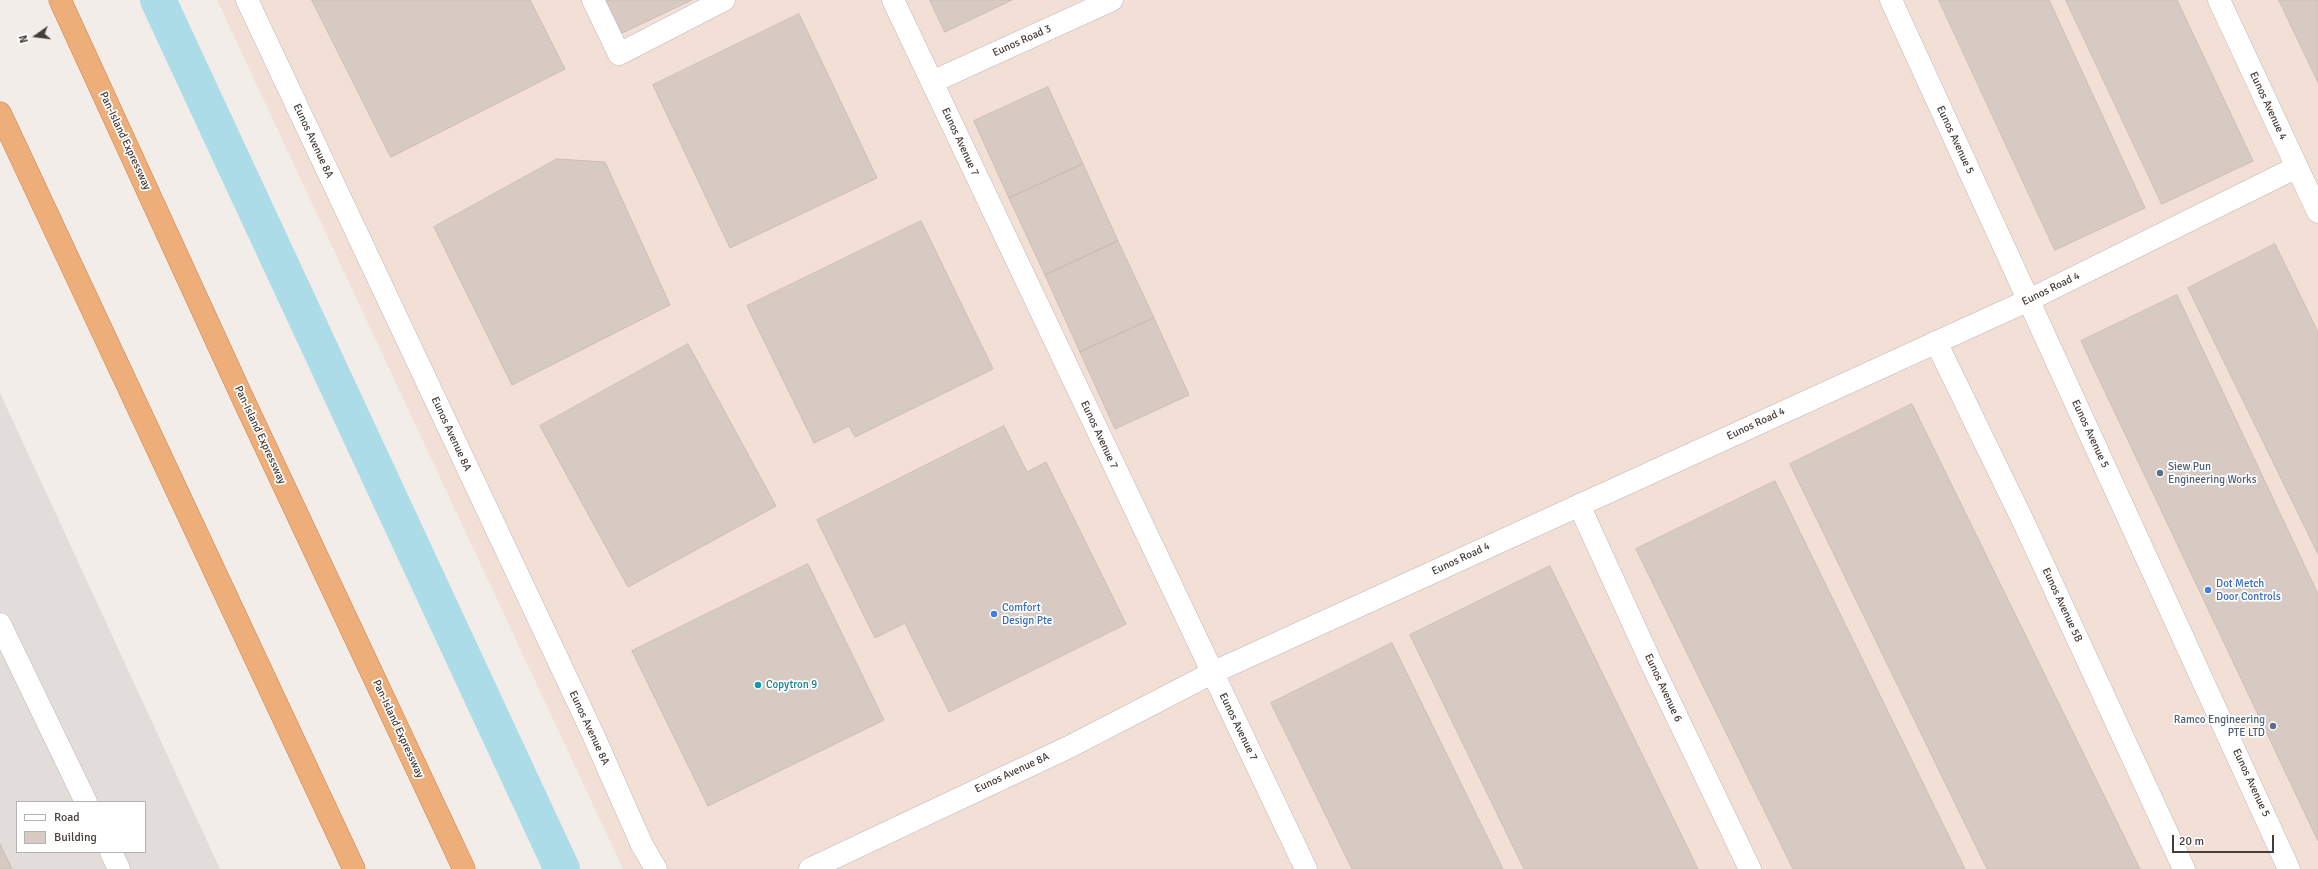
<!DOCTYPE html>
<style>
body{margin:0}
#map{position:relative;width:2318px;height:869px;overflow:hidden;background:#f2ede9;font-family:Signika,sans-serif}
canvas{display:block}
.legend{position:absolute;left:16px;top:801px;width:130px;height:52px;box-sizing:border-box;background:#fff;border:1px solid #b5b1af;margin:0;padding:5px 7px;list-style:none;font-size:12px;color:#453d38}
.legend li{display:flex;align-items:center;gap:8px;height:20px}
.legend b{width:20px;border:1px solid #b5b1af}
.north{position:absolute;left:16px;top:16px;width:40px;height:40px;-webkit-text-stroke:3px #fff;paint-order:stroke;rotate:256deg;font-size:11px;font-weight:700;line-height:16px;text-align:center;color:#453d38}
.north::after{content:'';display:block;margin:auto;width:14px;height:18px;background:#453d38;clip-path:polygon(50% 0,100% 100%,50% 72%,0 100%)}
.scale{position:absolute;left:2172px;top:835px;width:102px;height:18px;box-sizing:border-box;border:2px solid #453d38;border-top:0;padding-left:5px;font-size:12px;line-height:14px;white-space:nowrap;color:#453d38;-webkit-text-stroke:3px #fff;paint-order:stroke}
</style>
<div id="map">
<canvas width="2318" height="869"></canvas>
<ul class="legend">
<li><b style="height:5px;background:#fff"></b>Road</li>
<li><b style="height:11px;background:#d6cac2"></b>Building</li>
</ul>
<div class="north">N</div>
<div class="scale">20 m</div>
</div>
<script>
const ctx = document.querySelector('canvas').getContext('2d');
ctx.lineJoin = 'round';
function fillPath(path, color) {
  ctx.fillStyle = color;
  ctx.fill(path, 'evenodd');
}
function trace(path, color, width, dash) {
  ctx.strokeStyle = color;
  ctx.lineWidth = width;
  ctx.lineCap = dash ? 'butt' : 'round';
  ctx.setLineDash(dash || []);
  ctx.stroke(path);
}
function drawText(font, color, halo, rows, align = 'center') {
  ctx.font = font + ' Signika,sans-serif';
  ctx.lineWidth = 3.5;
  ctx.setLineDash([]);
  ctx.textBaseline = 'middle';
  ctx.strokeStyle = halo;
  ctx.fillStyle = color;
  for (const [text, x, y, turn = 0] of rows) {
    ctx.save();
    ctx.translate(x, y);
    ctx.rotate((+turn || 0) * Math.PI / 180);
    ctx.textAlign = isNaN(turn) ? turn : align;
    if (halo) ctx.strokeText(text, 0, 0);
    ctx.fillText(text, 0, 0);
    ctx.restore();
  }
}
fillPath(new Path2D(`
 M 217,0 L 2318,0 L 2318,869 L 623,869 Z`), '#f2e0d6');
fillPath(new Path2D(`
 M 0,393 L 220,869 L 0,869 ZM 17,802 L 145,802 L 145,852 L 17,852 Z`), '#e2ddda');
trace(new Path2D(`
 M 158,0 L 562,869`), '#acdce8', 36);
const building = new Path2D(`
 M 312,0 L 530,0 L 565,69 L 391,157 Z
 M 606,0 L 692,0 L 622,33 Z
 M 930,0 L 1012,0 L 945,32 Z
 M 1939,0 L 2049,0 L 2145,208 L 2055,250 Z
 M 2066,0 L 2177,0 L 2253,161 L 2162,204 Z
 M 2279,0 L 2318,0 L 2318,82 Z
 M 799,14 L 877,178 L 730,248 L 653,85 Z
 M 1048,87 L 1083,164 L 1009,198 L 974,121 Z
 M 557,159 L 605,162 L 670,305 L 512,385 L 434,227 Z
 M 1083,164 L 1118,241 L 1045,275 L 1009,198 Z
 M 921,221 L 993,369 L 855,437 L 849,426 L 814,443 L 747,306 Z
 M 1118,241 L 1154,318 L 1080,352 L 1045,275 Z
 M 2275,244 L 2318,332 L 2318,554 L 2188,288 Z
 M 2177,295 L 2318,594 L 2318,841 L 2081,341 Z
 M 1154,318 L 1189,395 L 1115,429 L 1080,352 Z
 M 688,344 L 776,506 L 628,587 L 540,426 Z
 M 1912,404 L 2140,869 L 1987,869 L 1790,464 Z
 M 1004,426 L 1027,472 L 1046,462 L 1126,624 L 949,712 L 905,623 L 875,638 L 817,520 Z
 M 1775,481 L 1965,869 L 1793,869 L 1636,549 Z
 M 808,564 L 884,720 L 708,806 L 632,651 Z
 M 1550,566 L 1698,869 L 1524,869 L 1410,635 Z
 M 1392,643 L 1503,869 L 1352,869 L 1271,703 Z
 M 0,844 L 12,869 L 0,869 Z`);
fillPath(building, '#d6cac2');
trace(building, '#cdbdb3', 1);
const minor = new Path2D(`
 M 247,0 L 592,732 L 642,845 L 656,869
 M 593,0 L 619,54 L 724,0
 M 893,0 L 1306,869
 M 1891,0 L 2289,869
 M 2219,0 L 2318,212
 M 932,82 L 1112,0
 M 1936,342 L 2024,523 L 2184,869
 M 1579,505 L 1653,667 L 1750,869
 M 0,624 L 86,802
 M 111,852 L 119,869
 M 810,869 L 1069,747 L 1212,673 L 2029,300 L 2297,167`);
const highway = new Path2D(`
 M 60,0 L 244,401 L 464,869
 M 0,113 L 354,869`);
trace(minor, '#c0b6af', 23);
trace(highway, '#cb804a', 23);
trace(minor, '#fff', 22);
trace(highway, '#edae79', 22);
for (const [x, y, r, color] of [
 [2160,473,4,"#5c6f8a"],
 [2208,590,4,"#3f7fe0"],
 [994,614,4,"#3f7fe0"],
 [758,685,4,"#0f9aa8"],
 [2273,726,4,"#5c6f8a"]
]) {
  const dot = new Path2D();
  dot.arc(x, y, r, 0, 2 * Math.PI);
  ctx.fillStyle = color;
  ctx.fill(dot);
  trace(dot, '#fff', 1.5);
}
drawText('11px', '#453d38', '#fff', [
 ["Eunos Road 3",1022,41,-24],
 ["Eunos Avenue 4",2268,106,65],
 ["Eunos Avenue 5",1955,140,65],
 ["Pan-Island Expressway",125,141,65],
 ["Eunos Avenue 8A",313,141,65],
 ["Eunos Avenue 7",960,142,65],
 ["Eunos Road 4",2051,289,-26],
 ["Eunos Road 4",1756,424,-25],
 ["Eunos Avenue 8A",451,434,65],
 ["Eunos Avenue 5",2090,434,65],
 ["Pan-Island Expressway",260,435,65],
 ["Eunos Avenue 7",1099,435,65],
 ["Eunos Road 4",1461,559,-25],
 ["Eunos Avenue 5B",2062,605,65],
 ["Eunos Avenue 6",1663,688,65],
 ["Eunos Avenue 7",1238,727,64],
 ["Eunos Avenue 8A",589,728,65],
 ["Pan-Island Expressway",398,729,65],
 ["Eunos Avenue 8A",1012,773,-25],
 ["Eunos Avenue 5",2251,783,65]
]);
drawText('11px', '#4e5e75', '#fff', [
 ["Siew Pun",2168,467],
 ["Engineering Works",2168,480],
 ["Ramco Engineering",2265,720,"right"],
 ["PTE LTD",2265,733,"right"]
], 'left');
drawText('11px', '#366cbe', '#fff', [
 ["Dot Metch",2216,584],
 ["Door Controls",2216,597],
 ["Comfort",1002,608],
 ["Design Pte",1002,621]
], 'left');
drawText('11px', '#0d838f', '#fff', [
 ["Copytron 9",766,685]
], 'left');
</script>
